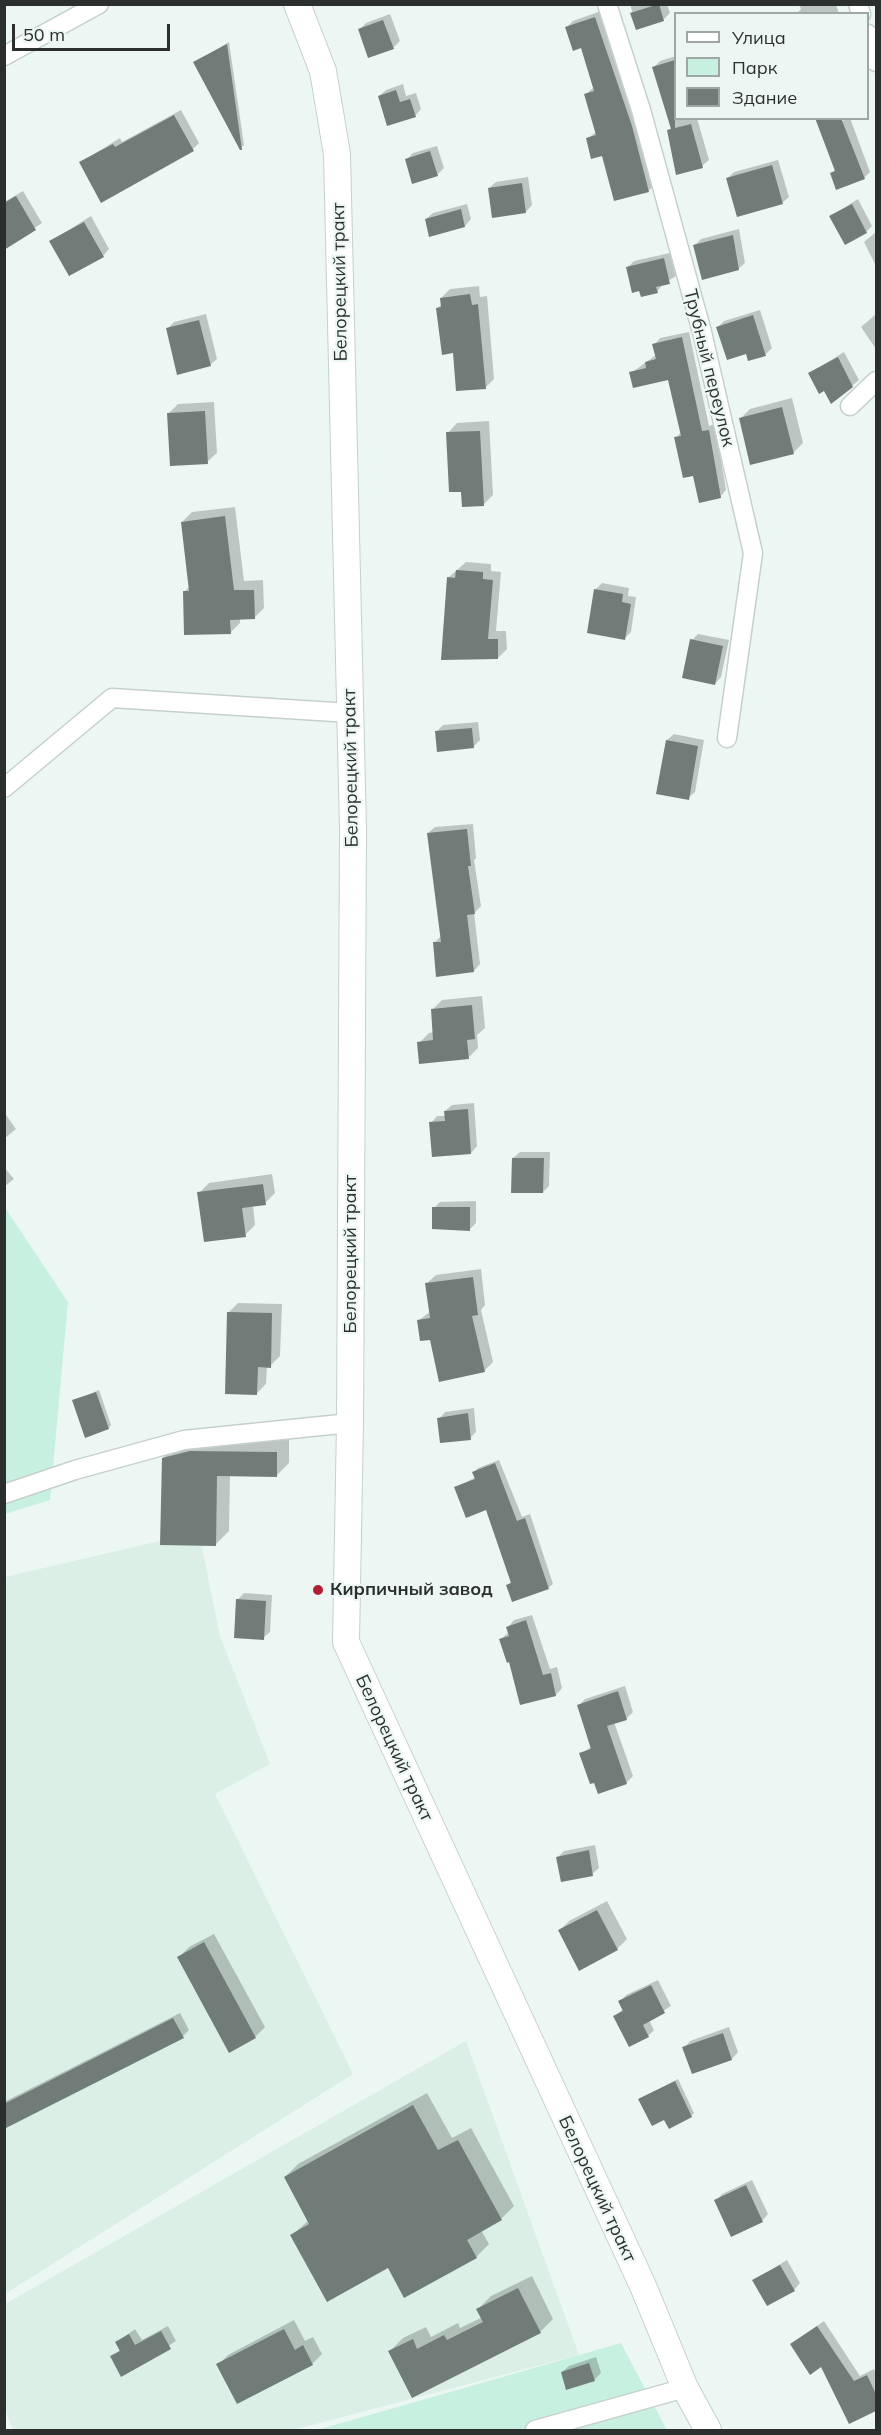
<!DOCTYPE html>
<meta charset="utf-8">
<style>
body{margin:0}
#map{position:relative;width:881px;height:2435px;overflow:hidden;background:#ecf7f3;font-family:Mulish,sans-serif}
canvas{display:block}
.frame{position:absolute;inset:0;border:6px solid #2b2f2e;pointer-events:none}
.legend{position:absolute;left:674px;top:12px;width:195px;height:108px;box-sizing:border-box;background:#ecf7f3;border:2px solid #9fa7a4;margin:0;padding:8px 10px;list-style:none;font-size:18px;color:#2b2f2e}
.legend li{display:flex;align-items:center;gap:12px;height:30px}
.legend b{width:30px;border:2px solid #9fa7a4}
.scale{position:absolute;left:12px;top:24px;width:158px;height:27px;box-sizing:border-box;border:3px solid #2b2f2e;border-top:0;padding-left:8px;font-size:18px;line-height:21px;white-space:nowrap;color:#2b2f2e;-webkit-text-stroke:4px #ecf7f3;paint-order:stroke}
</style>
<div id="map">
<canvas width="881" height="2435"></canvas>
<div class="frame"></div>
<ul class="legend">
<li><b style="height:8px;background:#fff"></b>Улица</li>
<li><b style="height:16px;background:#c8f0e1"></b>Парк</li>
<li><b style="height:16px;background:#717b77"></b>Здание</li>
</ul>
<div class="scale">50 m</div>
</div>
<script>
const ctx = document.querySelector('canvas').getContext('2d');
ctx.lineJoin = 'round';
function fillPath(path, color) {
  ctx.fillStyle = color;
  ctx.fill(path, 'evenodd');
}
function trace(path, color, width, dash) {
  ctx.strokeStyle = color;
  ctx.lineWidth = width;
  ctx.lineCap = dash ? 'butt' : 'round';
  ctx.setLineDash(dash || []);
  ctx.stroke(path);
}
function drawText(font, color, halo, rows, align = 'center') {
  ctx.font = font + ' Mulish,sans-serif';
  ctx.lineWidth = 4.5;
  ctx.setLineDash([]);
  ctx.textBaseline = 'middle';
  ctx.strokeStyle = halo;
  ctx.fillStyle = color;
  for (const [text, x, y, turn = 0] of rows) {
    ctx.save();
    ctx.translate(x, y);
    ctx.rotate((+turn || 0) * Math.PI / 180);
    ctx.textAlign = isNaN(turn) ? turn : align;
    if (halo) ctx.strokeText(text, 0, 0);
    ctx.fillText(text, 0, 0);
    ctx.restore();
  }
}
fillPath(new Path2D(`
 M 160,1541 L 201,1543 L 220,1636 L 270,1764 L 215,1794 L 353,2074 L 5,2294 L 5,1577 Z
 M 466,2041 L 579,2355 L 293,2430 L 13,2430 L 5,2409 L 5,2304 Z`), '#dbefe7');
fillPath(new Path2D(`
 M 4,1206 L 68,1302 L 50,1500 L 5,1514 Z
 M 621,2343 L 667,2430 L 317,2430 Z`), '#c8f0e1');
fillPath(new Path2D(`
 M 630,4 L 667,4 L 670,13 L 664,19 L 637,28 Z
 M 799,4 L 836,4 L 839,14 L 796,14 L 801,9 Z
 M 601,11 L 638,119 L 655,185 L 648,191 L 587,139 L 596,132 L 586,94 L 594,87 L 582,46 L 567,27 L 573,21 Z
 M 390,14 L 400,41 L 394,47 L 369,56 L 359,30 L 366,23 Z
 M 229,42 L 244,145 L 240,149 L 195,62 Z
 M 676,56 L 676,118 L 697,118 L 709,160 L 702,166 L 668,131 L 672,127 L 654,67 L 660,61 Z
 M 403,84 L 406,96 L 416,93 L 421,109 L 415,116 L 379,96 L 386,90 Z
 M 181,110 L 199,143 L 193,149 L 81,162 L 120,138 L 122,142 Z
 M 850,118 L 870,172 L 864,178 L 831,173 L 836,169 L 828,126 Z
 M 437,146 L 444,168 L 437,175 L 406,160 L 413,153 Z
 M 778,160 L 789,197 L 782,203 L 727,179 L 734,172 Z
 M 528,177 L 532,205 L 526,212 L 489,188 L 496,182 Z
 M 23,191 L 42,223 L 9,245 L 4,238 L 4,202 Z
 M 858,199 L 872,226 L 866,232 L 831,216 Z
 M 467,204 L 471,219 L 465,226 L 426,219 L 433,213 Z
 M 91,216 L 109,249 L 103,256 L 51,241 Z
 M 739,229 L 745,263 L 738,269 L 695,245 L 701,239 Z
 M 876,232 L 876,266 L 864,242 Z
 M 670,253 L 676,276 L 663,284 L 657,292 L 628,267 L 634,261 Z
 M 479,286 L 480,297 L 487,296 L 494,379 L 485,388 L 455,351 L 438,308 L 442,304 L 441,298 L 450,289 Z
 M 760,310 L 772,348 L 766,354 L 749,359 L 747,352 L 718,327 L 724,321 Z
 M 206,314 L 217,359 L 210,365 L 168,328 L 174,322 Z
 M 876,314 L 876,349 L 861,327 Z
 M 689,332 L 709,426 L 715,424 L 726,490 L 720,497 L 695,475 L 676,438 L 681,432 L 669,378 L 631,373 L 656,355 L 654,345 L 660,338 Z
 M 844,352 L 859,380 L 852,386 L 825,389 L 810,373 Z
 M 792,398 L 803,443 L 793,453 L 740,419 L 750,409 Z
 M 214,402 L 217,453 L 207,462 L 168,414 L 178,404 Z
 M 489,421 L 493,495 L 483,505 L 462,490 L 448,433 L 457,423 Z
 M 235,507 L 244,581 L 263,580 L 264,608 L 254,618 L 240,618 L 240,623 L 230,633 L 184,592 L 190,586 L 182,522 L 192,512 Z
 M 466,562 L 491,564 L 491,571 L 501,572 L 496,631 L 506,631 L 507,649 L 498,658 L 448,578 Z
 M 602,583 L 629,588 L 628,596 L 636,597 L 631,632 L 625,638 L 595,590 Z
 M 698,634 L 729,640 L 721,677 L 715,684 L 692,640 Z
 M 478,722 L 480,740 L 473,747 L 436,732 L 443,725 Z
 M 674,734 L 704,740 L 695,792 L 688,798 L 667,740 Z
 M 473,824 L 476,858 L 474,860 L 481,906 L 474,913 L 480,964 L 474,971 L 434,943 L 441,936 L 428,833 L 435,827 Z
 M 482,996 L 485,1028 L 477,1035 L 478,1048 L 468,1058 L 419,1043 L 429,1033 L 434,1032 L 432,1010 L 442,1000 Z
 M 474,1103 L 477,1146 L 471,1153 L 431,1123 L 437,1116 L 446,1116 L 445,1111 L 452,1105 Z
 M 4,1112 L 16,1129 L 4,1139 Z
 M 520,1152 L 550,1152 L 549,1186 L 543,1192 L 513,1158 Z
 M 4,1167 L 14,1179 L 4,1187 Z
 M 272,1174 L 275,1193 L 265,1203 L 253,1205 L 255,1225 L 245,1235 L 199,1193 L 209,1183 Z
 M 476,1201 L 476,1223 L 469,1230 L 434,1208 L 440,1202 Z
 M 481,1269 L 485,1305 L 481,1310 L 493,1362 L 484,1371 L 419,1320 L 431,1311 L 427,1283 L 436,1275 Z
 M 238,1303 L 282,1304 L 280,1356 L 270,1366 L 267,1366 L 266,1384 L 256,1394 L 228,1313 Z
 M 99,1390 L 111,1425 L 109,1428 L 74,1401 Z
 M 474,1408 L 476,1432 L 470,1438 L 439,1419 L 445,1412 Z
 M 204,1438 L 289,1440 L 289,1463 L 276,1476 L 230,1475 L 229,1531 L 216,1544 L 163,1458 L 176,1445 Z
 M 499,1460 L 522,1517 L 530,1514 L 553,1584 L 548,1588 L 508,1585 L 512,1581 L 487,1508 L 456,1487 L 476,1477 L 474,1472 L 478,1468 Z
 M 244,1593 L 272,1595 L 270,1632 L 263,1638 L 237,1600 Z
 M 532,1615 L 550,1669 L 557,1667 L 562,1688 L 556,1695 L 510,1660 L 501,1639 L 509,1632 L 508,1627 L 514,1620 Z
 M 625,1686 L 633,1712 L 627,1718 L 614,1722 L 633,1776 L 626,1783 L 581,1754 L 592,1746 L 578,1706 L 585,1699 Z
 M 595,1845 L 599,1868 L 592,1874 L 558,1857 L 564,1851 Z
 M 607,1901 L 627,1939 L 617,1949 L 559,1931 L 569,1921 Z
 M 214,1934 L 265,2027 L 255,2037 L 179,1957 L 189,1947 Z
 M 658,1980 L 671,2006 L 649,2020 L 654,2030 L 648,2036 L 615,2016 L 623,2009 L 620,2002 L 626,1995 Z
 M 180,2013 L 189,2030 L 183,2036 L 4,2128 L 4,2102 Z
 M 729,2027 L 738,2052 L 732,2059 L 684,2048 L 690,2041 Z
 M 678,2079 L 694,2113 L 691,2116 L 665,2118 L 640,2099 Z
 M 427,2093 L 452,2138 L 471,2128 L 514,2206 L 501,2219 L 481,2230 L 489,2244 L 476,2257 L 388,2266 L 292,2235 L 309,2220 L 285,2177 L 298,2164 Z
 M 752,2180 L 768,2214 L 762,2221 L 716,2201 L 722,2194 Z
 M 787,2260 L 800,2283 L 794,2290 L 754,2280 Z
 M 532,2276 L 553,2319 L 540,2332 L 412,2396 L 390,2351 L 403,2338 L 426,2327 L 431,2337 L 458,2323 L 460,2328 L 483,2317 L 478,2309 L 491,2296 Z
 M 294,2320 L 305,2341 L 313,2337 L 322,2354 L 312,2364 L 218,2365 L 228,2355 Z
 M 824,2321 L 860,2376 L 874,2369 L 876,2375 L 876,2409 L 850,2422 L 822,2365 L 792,2344 Z
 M 168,2326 L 176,2341 L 122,2375 L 112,2357 L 121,2349 L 117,2342 L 135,2329 L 142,2340 Z
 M 596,2357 L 601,2373 L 594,2380 L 562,2372 L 569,2366 Z`), '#0003');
fillPath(new Path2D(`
 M 659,4 L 664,21 L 636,30 L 630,13 Z
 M 595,17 L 632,126 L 649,192 L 614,201 L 602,156 L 591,159 L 586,138 L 596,135 L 584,94 L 594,91 L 581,48 L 573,51 L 565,27 Z
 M 383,20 L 394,49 L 368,58 L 358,29 Z
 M 227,44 L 242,150 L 240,150 L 193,62 Z
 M 675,60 L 675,128 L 691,124 L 703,168 L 676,175 L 667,130 L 671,129 L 652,67 Z
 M 396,90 L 400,102 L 410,99 L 416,117 L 387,126 L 378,96 Z
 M 174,115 L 194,151 L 101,203 L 79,162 L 113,144 L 115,147 Z
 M 815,118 L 841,118 L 865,179 L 836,190 L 830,173 L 835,171 Z
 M 430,151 L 438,176 L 412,184 L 405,159 Z
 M 772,165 L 783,204 L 737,217 L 726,178 Z
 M 522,183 L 526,213 L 492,218 L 488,188 Z
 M 16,196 L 36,230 L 4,250 L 4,203 Z
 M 852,204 L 867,233 L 845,245 L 829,216 Z
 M 461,209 L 465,227 L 429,237 L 425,219 Z
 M 84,222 L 104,257 L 69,276 L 49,241 Z
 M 733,235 L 739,270 L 702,280 L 693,245 Z
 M 664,258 L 670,284 L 656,287 L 658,293 L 641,297 L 639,291 L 632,293 L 626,267 Z
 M 470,294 L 472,305 L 478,304 L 486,389 L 456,391 L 453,353 L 442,355 L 436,308 L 441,307 L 440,298 Z
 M 753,315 L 766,356 L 748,361 L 746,354 L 727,360 L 716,327 Z
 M 199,320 L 211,366 L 177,375 L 166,328 Z
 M 682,337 L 702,431 L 709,430 L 721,498 L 699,503 L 693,476 L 683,478 L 674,437 L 681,436 L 668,380 L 633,388 L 629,372 L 646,368 L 645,362 L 656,359 L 652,344 Z
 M 838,357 L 853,387 L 831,404 L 824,391 L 819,394 L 808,373 Z
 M 782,407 L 794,454 L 750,465 L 739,418 Z
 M 205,411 L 208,464 L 170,466 L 167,413 Z
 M 480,431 L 484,506 L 462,507 L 461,492 L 449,492 L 446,432 Z
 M 225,516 L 234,590 L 254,590 L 255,619 L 230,620 L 231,634 L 184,635 L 183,591 L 189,591 L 181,522 Z
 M 456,570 L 483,572 L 483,579 L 493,580 L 488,639 L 498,639 L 498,659 L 441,660 L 447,577 L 455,578 Z
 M 594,589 L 623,594 L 622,602 L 631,604 L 625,640 L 587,633 Z
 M 690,639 L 723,646 L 715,685 L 682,678 Z
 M 472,728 L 474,748 L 437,752 L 435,731 Z
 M 666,740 L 698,746 L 689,800 L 656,794 Z
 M 467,829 L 471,866 L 468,866 L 475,914 L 467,915 L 474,972 L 436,977 L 433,942 L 441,942 L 427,833 Z
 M 472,1005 L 475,1039 L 467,1040 L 469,1059 L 419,1064 L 417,1042 L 433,1040 L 431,1009 Z
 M 468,1109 L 471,1154 L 432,1157 L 429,1122 L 445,1121 L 444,1111 Z
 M 512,1158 L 544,1158 L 543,1193 L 511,1193 Z
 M 263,1184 L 266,1205 L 242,1208 L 246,1237 L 204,1242 L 197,1192 Z
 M 432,1207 L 470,1207 L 470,1231 L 432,1229 Z
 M 473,1277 L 478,1315 L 472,1316 L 485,1372 L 439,1382 L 430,1340 L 420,1341 L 417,1320 L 430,1318 L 425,1283 Z
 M 227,1312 L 272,1313 L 271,1368 L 258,1367 L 257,1395 L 225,1394 Z
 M 96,1392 L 109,1429 L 85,1438 L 72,1400 Z
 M 468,1413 L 471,1440 L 440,1443 L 437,1418 Z
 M 190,1451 L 277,1452 L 277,1477 L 217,1476 L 216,1546 L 160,1545 L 162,1458 Z
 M 495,1463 L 517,1521 L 525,1518 L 549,1589 L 512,1602 L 506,1585 L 511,1583 L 486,1510 L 466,1518 L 454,1487 L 475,1479 L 472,1472 Z
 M 236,1599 L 266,1601 L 264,1640 L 234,1638 Z
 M 526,1620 L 543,1675 L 551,1673 L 556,1696 L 520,1705 L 509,1662 L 507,1663 L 499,1639 L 509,1636 L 506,1627 Z
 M 618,1691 L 627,1720 L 607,1726 L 627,1784 L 598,1794 L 594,1783 L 590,1784 L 579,1753 L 591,1749 L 577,1705 Z
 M 589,1850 L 593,1876 L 561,1882 L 556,1857 Z
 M 597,1910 L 618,1950 L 579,1971 L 558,1930 Z
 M 204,1942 L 256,2038 L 229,2053 L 177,1957 Z
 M 651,1985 L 665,2013 L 643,2025 L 649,2037 L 629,2047 L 613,2016 L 623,2011 L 618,2001 Z
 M 173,2018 L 184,2038 L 4,2129 L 4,2104 Z
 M 723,2033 L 732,2060 L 692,2074 L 682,2047 Z
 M 675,2081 L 692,2117 L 669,2129 L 664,2120 L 652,2126 L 638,2099 Z
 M 413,2105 L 438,2150 L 458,2140 L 502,2220 L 467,2240 L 477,2258 L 404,2298 L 388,2268 L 327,2302 L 290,2235 L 309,2224 L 284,2177 Z
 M 746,2185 L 763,2222 L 731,2237 L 714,2200 Z
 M 780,2265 L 795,2291 L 767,2306 L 752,2280 Z
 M 518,2288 L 541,2333 L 412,2398 L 388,2351 L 413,2339 L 417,2349 L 444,2335 L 447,2340 L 483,2322 L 476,2309 Z
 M 817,2326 L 854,2381 L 867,2375 L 876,2394 L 876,2411 L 849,2424 L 821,2367 L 810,2375 L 790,2344 Z
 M 284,2329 L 295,2350 L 303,2345 L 313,2365 L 237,2404 L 216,2364 Z
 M 161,2331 L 171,2349 L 121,2377 L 110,2356 L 120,2351 L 115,2342 L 129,2334 L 135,2345 Z
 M 589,2363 L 595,2381 L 566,2390 L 561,2372 Z`), '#717b77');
const street = new Path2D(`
 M 607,4 L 641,110 L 702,332 L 753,553 L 727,738
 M 858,4 L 861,14
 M 868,34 L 876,62
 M 4,56 L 99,4
 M 850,406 L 876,381
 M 4,788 L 112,698 L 350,713
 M 4,1494 L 75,1470 L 184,1440 L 350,1423
 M 535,2430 L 685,2388`);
const secondary = new Path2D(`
 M 297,4 L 323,71 L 337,154 L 353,829 L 350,1423 L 346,1642 L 643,2286 L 685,2388 L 708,2430`);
trace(street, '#c5d0cb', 21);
trace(secondary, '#c5d0cb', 28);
trace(street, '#fff', 18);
trace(secondary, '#fff', 26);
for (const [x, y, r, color] of [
 [318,1590,6,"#b21f32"]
]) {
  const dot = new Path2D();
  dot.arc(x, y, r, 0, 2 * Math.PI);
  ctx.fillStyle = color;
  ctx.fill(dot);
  trace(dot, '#ecf7f3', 2);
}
drawText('18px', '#2b2f2e', '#ecf7f3', [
 ["Белорецкий тракт",340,282,-91],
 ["Трубный переулок",709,368,76],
 ["Белорецкий тракт",351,768,-91],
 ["Белорецкий тракт",351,1254,-90],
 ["Белорецкий тракт",394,1748,65],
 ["Белорецкий тракт",597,2189,65]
]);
drawText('bold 18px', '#2b2f2e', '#ecf7f3', [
 ["Кирпичный завод",330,1590]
], 'left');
</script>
